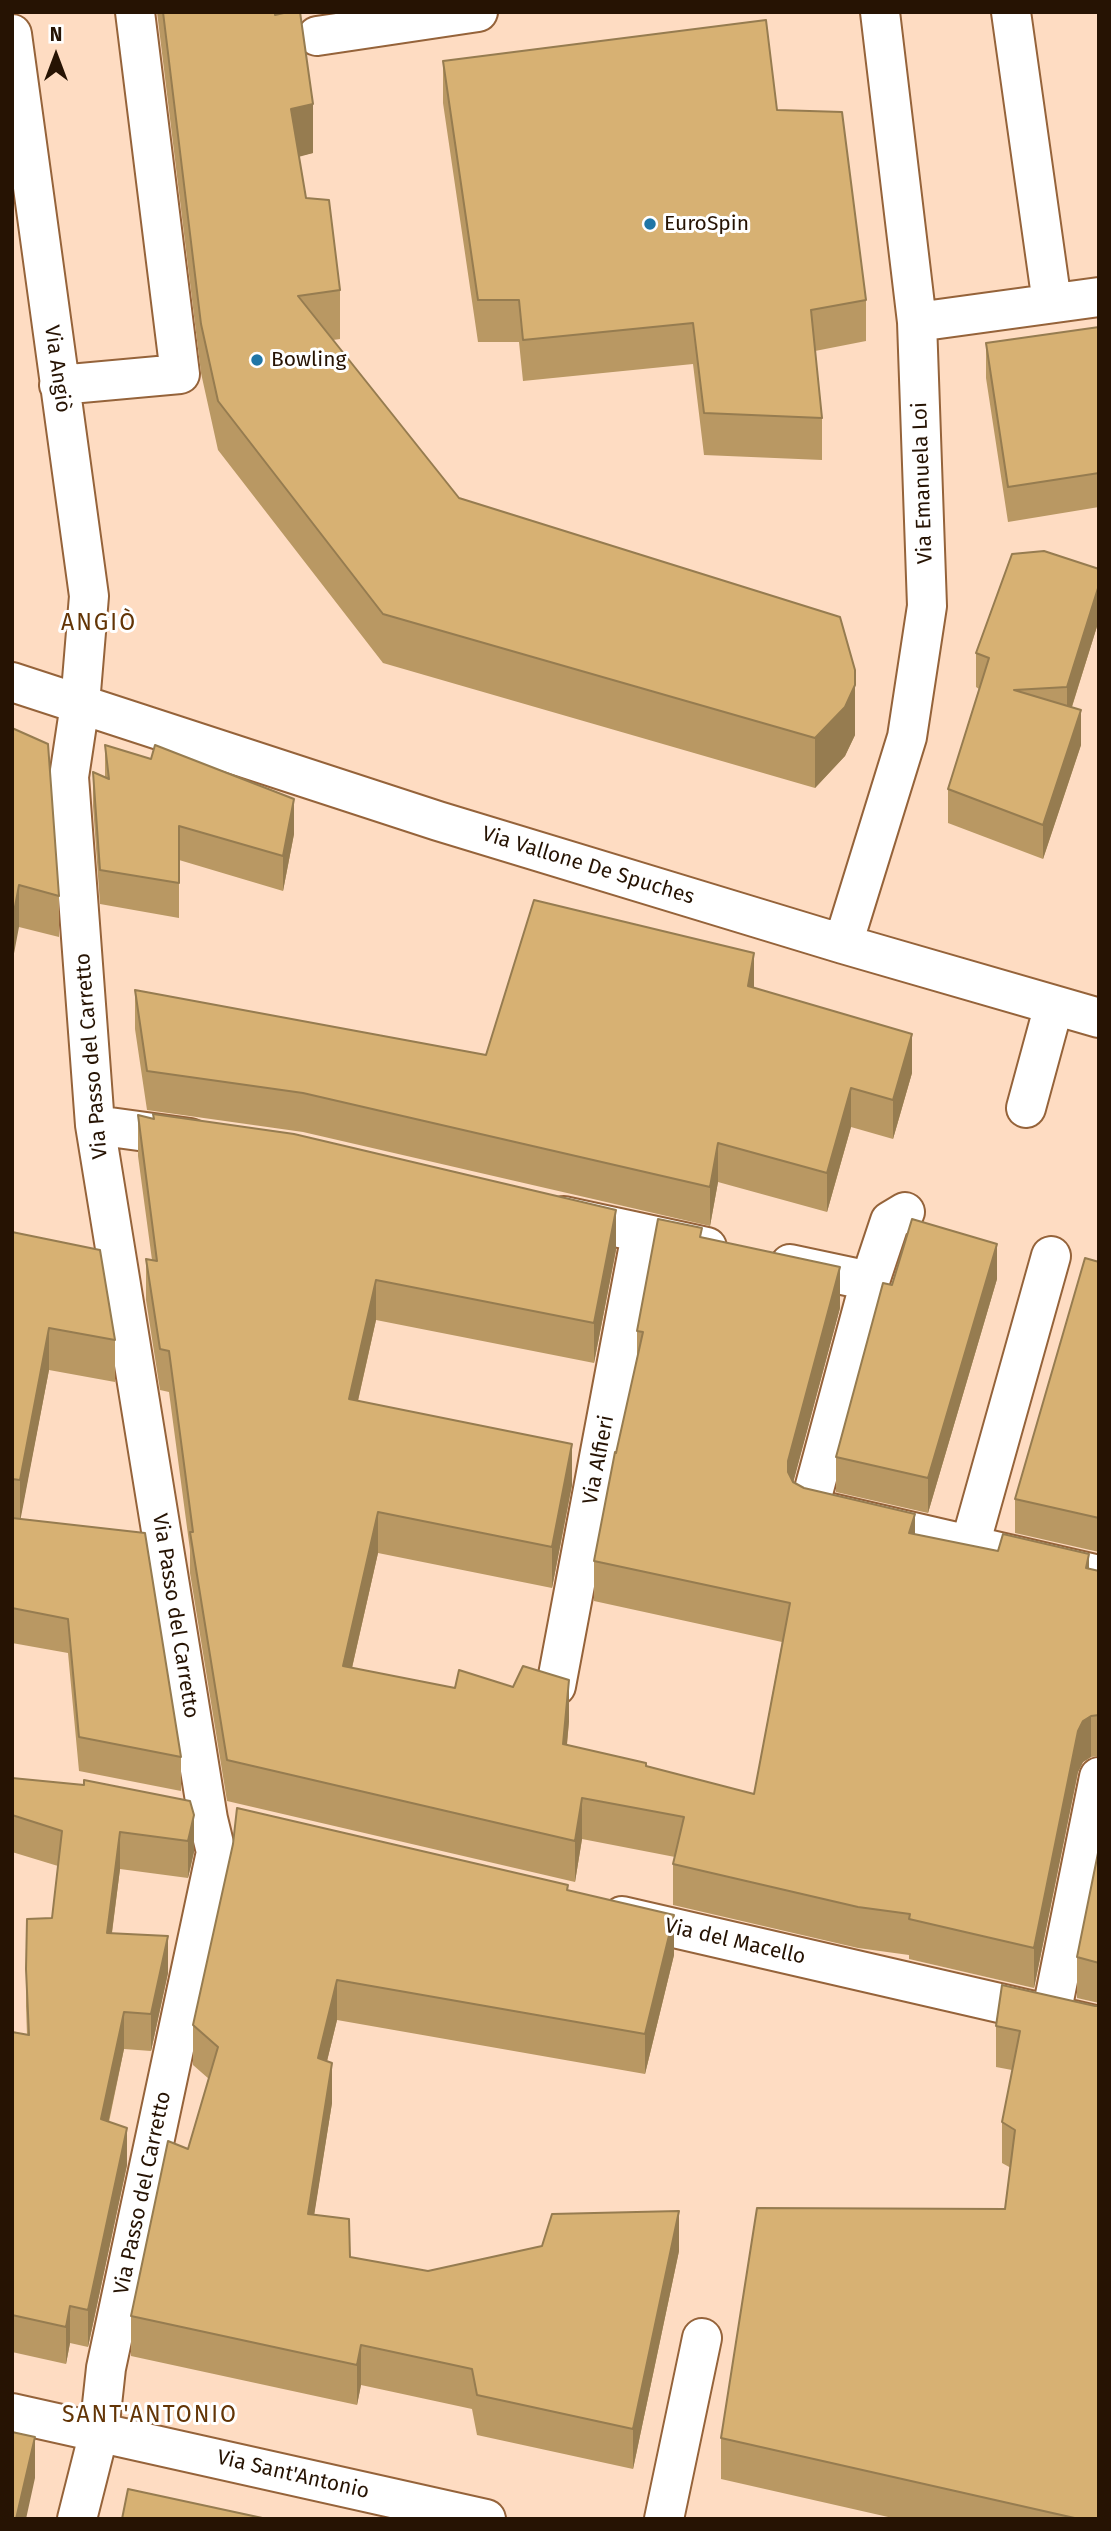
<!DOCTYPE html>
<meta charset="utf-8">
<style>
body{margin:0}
#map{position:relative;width:1111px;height:2531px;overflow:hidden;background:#fedcc2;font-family:"Fira Sans",sans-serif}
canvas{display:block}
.frame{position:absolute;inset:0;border:14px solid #261303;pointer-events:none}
.north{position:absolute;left:21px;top:21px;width:70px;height:70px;-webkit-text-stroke:5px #fff;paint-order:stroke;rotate:0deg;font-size:19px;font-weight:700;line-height:28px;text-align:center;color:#261303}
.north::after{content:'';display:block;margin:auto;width:24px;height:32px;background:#261303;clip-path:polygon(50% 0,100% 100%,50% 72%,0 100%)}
</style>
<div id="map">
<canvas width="1111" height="2531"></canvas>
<div class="frame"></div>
<div class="north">N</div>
</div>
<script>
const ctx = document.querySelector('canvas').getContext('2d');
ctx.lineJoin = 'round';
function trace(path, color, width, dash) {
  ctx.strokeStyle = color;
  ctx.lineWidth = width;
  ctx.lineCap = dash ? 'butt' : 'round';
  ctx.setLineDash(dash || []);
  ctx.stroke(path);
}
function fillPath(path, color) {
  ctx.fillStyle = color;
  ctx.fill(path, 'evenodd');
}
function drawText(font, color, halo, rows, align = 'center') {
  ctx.font = font + ' "Fira Sans",sans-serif';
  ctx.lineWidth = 6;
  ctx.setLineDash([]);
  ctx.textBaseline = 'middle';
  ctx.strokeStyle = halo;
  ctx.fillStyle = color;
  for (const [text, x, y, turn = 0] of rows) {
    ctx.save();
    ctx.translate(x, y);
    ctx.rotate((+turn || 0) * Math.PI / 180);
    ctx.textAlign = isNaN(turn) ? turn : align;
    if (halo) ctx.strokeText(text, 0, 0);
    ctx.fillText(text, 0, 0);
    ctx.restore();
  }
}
const minor = new Path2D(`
 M 1011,12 L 1052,303
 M 12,34 L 89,596 L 80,704 L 69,777 L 95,1125 L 208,1819 L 216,1852 L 106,2368 L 99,2432 L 77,2519
 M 317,36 L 478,12
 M 917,322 L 1099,297
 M 59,385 L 180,374 L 135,12
 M 12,682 L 438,821 L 843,944 L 1099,1018
 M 843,944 L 907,737 L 927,606 L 917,322 L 880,12
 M 1026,1108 L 1054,1005
 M 95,1125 L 190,1138
 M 905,1212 L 890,1221 L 870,1281 L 809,1508 L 1099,1575
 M 564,1216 L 707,1247
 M 790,1264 L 870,1281
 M 970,1545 L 1051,1256
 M 556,1686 L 641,1234
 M 622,1916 L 1099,2026
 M 1051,2015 L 1099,1777
 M 12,2413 L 486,2519
 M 664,2519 L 702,2338`);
trace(minor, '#95633a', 42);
trace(minor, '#fff', 38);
fillPath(new Path2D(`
 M 157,12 L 275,12 L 313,153 L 299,156 L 306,198 L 340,290 L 340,339 L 333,340 L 459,498 L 855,735 L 845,756 L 815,788 L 383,663 L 218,450 L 201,373 Z
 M 443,61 L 777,110 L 866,300 L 866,341 L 815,351 L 822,418 L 822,460 L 704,455 L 693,364 L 523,381 L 519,342 L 478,342 L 443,103 Z
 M 1099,327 L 1099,507 L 1008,522 L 986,378 L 986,343 Z
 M 1099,569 L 1099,620 L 1072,707 L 1081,745 L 1043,859 L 948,823 L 948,789 L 979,689 L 976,687 L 976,653 Z
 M 12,728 L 59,896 L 59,937 L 19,927 Z
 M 105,745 L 294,834 L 283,891 L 179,860 L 179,918 L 100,904 L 93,806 L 93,772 L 105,777 Z
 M 754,988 L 912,1073 L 893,1139 L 851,1127 L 827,1212 L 718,1182 L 710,1226 L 303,1132 L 147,1110 L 135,1029 L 135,990 L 486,1055 Z
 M 153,1114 L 616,1250 L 594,1363 L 376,1320 L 358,1401 L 572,1485 L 552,1588 L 378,1553 L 352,1668 L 569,1721 L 567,1745 L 754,1794 L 782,1642 L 594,1601 L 594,1561 L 637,1357 L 637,1331 L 702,1237 L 840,1308 L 793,1482 L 804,1488 L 915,1535 L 1099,1571 L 1099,1756 L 1091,1757 L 1083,1762 L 1078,1772 L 1034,1988 L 909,1959 L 909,1955 L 858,1948 L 673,1905 L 673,1864 L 675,1857 L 582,1839 L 575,1882 L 227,1801 L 190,1573 L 190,1550 L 169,1392 L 160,1390 L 146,1300 L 146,1259 L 152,1260 L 138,1156 L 138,1115 L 153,1119 Z
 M 12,1232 L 115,1340 L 115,1382 L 49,1370 L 20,1519 L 181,1757 L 181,1791 L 79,1771 L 68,1653 L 12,1643 Z
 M 1099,1262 L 1099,1552 L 1015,1533 L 1015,1499 Z
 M 997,1279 L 928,1513 L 836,1492 L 836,1457 L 892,1285 Z
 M 12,1778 L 190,1801 L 194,1852 L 188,1878 L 120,1869 L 112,1933 L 168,1973 L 151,2051 L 124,2049 L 109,2122 L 127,2165 L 88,2347 L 70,2343 L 66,2364 L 12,2352 L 12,2032 L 27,2035 L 26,2006 L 27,1919 L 52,1918 L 58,1866 L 12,1852 Z
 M 233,1844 L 568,1890 L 674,1955 L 645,2074 L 337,2020 L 327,2061 L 332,2103 L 314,2214 L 350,2257 L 428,2271 L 679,2251 L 633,2469 L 477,2435 L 472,2409 L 361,2385 L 357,2405 L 131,2356 L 131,2316 L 188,2149 L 209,2079 L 193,2065 L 193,2025 Z
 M 1099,1848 L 1099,2003 L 1077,1998 L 1077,1957 Z
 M 1095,2006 L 1099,2519 L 897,2519 L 721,2479 L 721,2438 L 1005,2209 L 1011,2168 L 1002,2163 L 1002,2122 L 1012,2070 L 996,2067 L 996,2026 Z`), '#b99863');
fillPath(new Path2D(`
 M 313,104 L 313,153 L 291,159 L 291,109 Z
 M 1099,585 L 1099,620 L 1067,722 L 1067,687 Z
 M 855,685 L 855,735 L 845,756 L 815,788 L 815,738 Z
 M 1081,710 L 1081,745 L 1043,859 L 1043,825 Z
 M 294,799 L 294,834 L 283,891 L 283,856 Z
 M 19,885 L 19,927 L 12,964 L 12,923 Z
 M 754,953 L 754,992 L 748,986 Z
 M 912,1034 L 912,1073 L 893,1139 L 893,1100 Z
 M 851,1088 L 851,1127 L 827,1212 L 827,1173 Z
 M 718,1143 L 718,1182 L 710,1226 L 710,1187 Z
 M 616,1210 L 616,1250 L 594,1363 L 594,1323 Z
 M 997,1244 L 997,1279 L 928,1513 L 928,1478 Z
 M 840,1267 L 840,1308 L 788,1502 L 788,1461 Z
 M 376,1280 L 376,1320 L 349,1440 L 349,1399 Z
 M 49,1328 L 49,1370 L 20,1522 L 20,1480 Z
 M 572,1444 L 572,1485 L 552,1588 L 552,1547 Z
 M 378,1512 L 378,1553 L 343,1707 L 343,1666 Z
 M 915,1514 L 915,1555 L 909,1533 Z
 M 1089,1554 L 1089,1595 L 1086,1568 Z
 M 569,1680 L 569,1721 L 563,1785 L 563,1744 Z
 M 1091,1716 L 1091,1757 L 1083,1762 L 1078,1772 L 1034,1988 L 1034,1948 L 1078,1731 L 1083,1721 Z
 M 582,1798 L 582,1839 L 575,1882 L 575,1841 Z
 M 194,1815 L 194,1852 L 188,1878 L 188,1841 Z
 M 120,1832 L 120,1869 L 107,1970 L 107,1933 Z
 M 674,1915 L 674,1955 L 645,2074 L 645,2034 Z
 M 168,1936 L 168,1973 L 151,2051 L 151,2014 Z
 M 337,1980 L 337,2020 L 318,2098 L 318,2058 Z
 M 124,2012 L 124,2049 L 101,2156 L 101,2119 Z
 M 332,2063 L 332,2103 L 308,2254 L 308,2214 Z
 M 127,2128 L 127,2165 L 88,2347 L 88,2310 Z
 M 679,2211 L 679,2251 L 633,2469 L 633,2429 Z
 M 70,2306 L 70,2343 L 66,2364 L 66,2327 Z
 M 361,2345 L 361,2385 L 357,2405 L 357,2365 Z
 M 35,2437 L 35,2478 L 26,2519 L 16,2519 Z`), '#967c50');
const building = new Path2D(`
 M 163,12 L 275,12 L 275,15 L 288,12 L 300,12 L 313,104 L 291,109 L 306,198 L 329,200 L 340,290 L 298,296 L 459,498 L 840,617 L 855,670 L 855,685 L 845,707 L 815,738 L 383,614 L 218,401 L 201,324 Z
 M 766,20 L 777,110 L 842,112 L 866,300 L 811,310 L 822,418 L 704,413 L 693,323 L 523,340 L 519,300 L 478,300 L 443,61 Z
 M 1099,327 L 1099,473 L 1008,487 L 986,343 Z
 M 1044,551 L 1099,569 L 1099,585 L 1067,687 L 1014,690 L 1081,710 L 1043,825 L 948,789 L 989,658 L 976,653 L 1012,554 Z
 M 12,728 L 48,744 L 59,896 L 19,885 L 12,923 Z
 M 105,745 L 151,759 L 155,745 L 294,799 L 283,856 L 179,826 L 179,883 L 100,870 L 93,772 L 109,779 Z
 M 534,900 L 754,953 L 748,986 L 912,1034 L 893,1100 L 851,1088 L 827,1173 L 718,1143 L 710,1187 L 303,1093 L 147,1071 L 135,990 L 486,1055 Z
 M 153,1114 L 294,1134 L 616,1210 L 594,1323 L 376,1280 L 349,1399 L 572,1444 L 552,1547 L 378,1512 L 343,1666 L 455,1688 L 459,1670 L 513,1687 L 523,1666 L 569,1680 L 563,1744 L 646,1763 L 646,1766 L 754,1794 L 790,1603 L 594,1561 L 615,1452 L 616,1453 L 643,1332 L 637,1331 L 658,1219 L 702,1228 L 700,1237 L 840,1267 L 788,1461 L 788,1472 L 793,1482 L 804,1488 L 915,1514 L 909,1533 L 998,1551 L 1003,1534 L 1089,1554 L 1086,1568 L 1099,1571 L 1099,1715 L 1091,1716 L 1083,1721 L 1078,1731 L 1034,1948 L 909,1919 L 910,1914 L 858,1907 L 673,1864 L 684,1817 L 582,1798 L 575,1841 L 227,1760 L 190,1532 L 193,1532 L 169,1351 L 160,1349 L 146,1259 L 157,1261 L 138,1115 L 154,1119 Z
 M 912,1219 L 997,1244 L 928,1478 L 836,1457 L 883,1283 L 892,1285 Z
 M 12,1232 L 100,1250 L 115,1340 L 49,1328 L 20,1480 L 12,1479 Z
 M 1085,1258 L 1099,1262 L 1099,1518 L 1015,1499 Z
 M 12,1518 L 145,1533 L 181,1757 L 79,1737 L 68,1619 L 12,1608 Z
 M 12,1778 L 84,1785 L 84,1780 L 190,1801 L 194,1815 L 188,1841 L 120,1832 L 107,1933 L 168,1936 L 151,2014 L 124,2012 L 101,2119 L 127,2128 L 88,2310 L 70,2306 L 66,2327 L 12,2315 L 12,2032 L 29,2035 L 26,1969 L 27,1919 L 52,1918 L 62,1831 L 12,1815 Z
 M 237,1808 L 568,1885 L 567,1890 L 674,1915 L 645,2034 L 337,1980 L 318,2058 L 332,2063 L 308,2214 L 349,2219 L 350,2257 L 428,2271 L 542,2246 L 552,2214 L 679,2211 L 633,2429 L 477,2395 L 472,2369 L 361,2345 L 357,2365 L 131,2316 L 168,2141 L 188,2149 L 218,2047 L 193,2025 L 233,1844 Z
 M 1099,1848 L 1099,1963 L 1077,1957 Z
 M 1002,1985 L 1095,2006 L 1099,2006 L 1099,2519 L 1079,2519 L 721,2438 L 757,2208 L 1005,2209 L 1015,2130 L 1002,2122 L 1020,2031 L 996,2026 Z
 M 12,2432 L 35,2437 L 16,2519 L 12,2519 Z
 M 128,2489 L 267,2519 L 122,2519 Z`);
fillPath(building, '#d7b173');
trace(building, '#967c50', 2);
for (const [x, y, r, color] of [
 [650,224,7,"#2076a6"],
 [257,360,7,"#2076a6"]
]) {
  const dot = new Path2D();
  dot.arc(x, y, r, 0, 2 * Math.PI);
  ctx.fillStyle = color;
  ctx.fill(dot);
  trace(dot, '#fff', 2.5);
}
drawText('21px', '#261303', '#fff', [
 ["EuroSpin",664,224],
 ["Bowling",271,360]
], 'left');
drawText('21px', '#261303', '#fff', [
 ["Via Angiò",57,369,82],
 ["Via Emanuela Loi",923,483,-92],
 ["Via Vallone De Spuches",588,866,17],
 ["Via Passo del Carretto",92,1056,-95],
 ["Via Alfieri",599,1460,-79],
 ["Via Passo del Carretto",175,1616,81],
 ["Via del Macello",735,1942,13],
 ["Via Passo del Carretto",143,2193,-78],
 ["Via Sant'Antonio",293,2475,13]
]);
ctx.letterSpacing = '2px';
drawText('23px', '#633506', '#fff', [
 ["ANGIÒ",99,624],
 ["SANT'ANTONIO",150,2416]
]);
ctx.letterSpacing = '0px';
</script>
